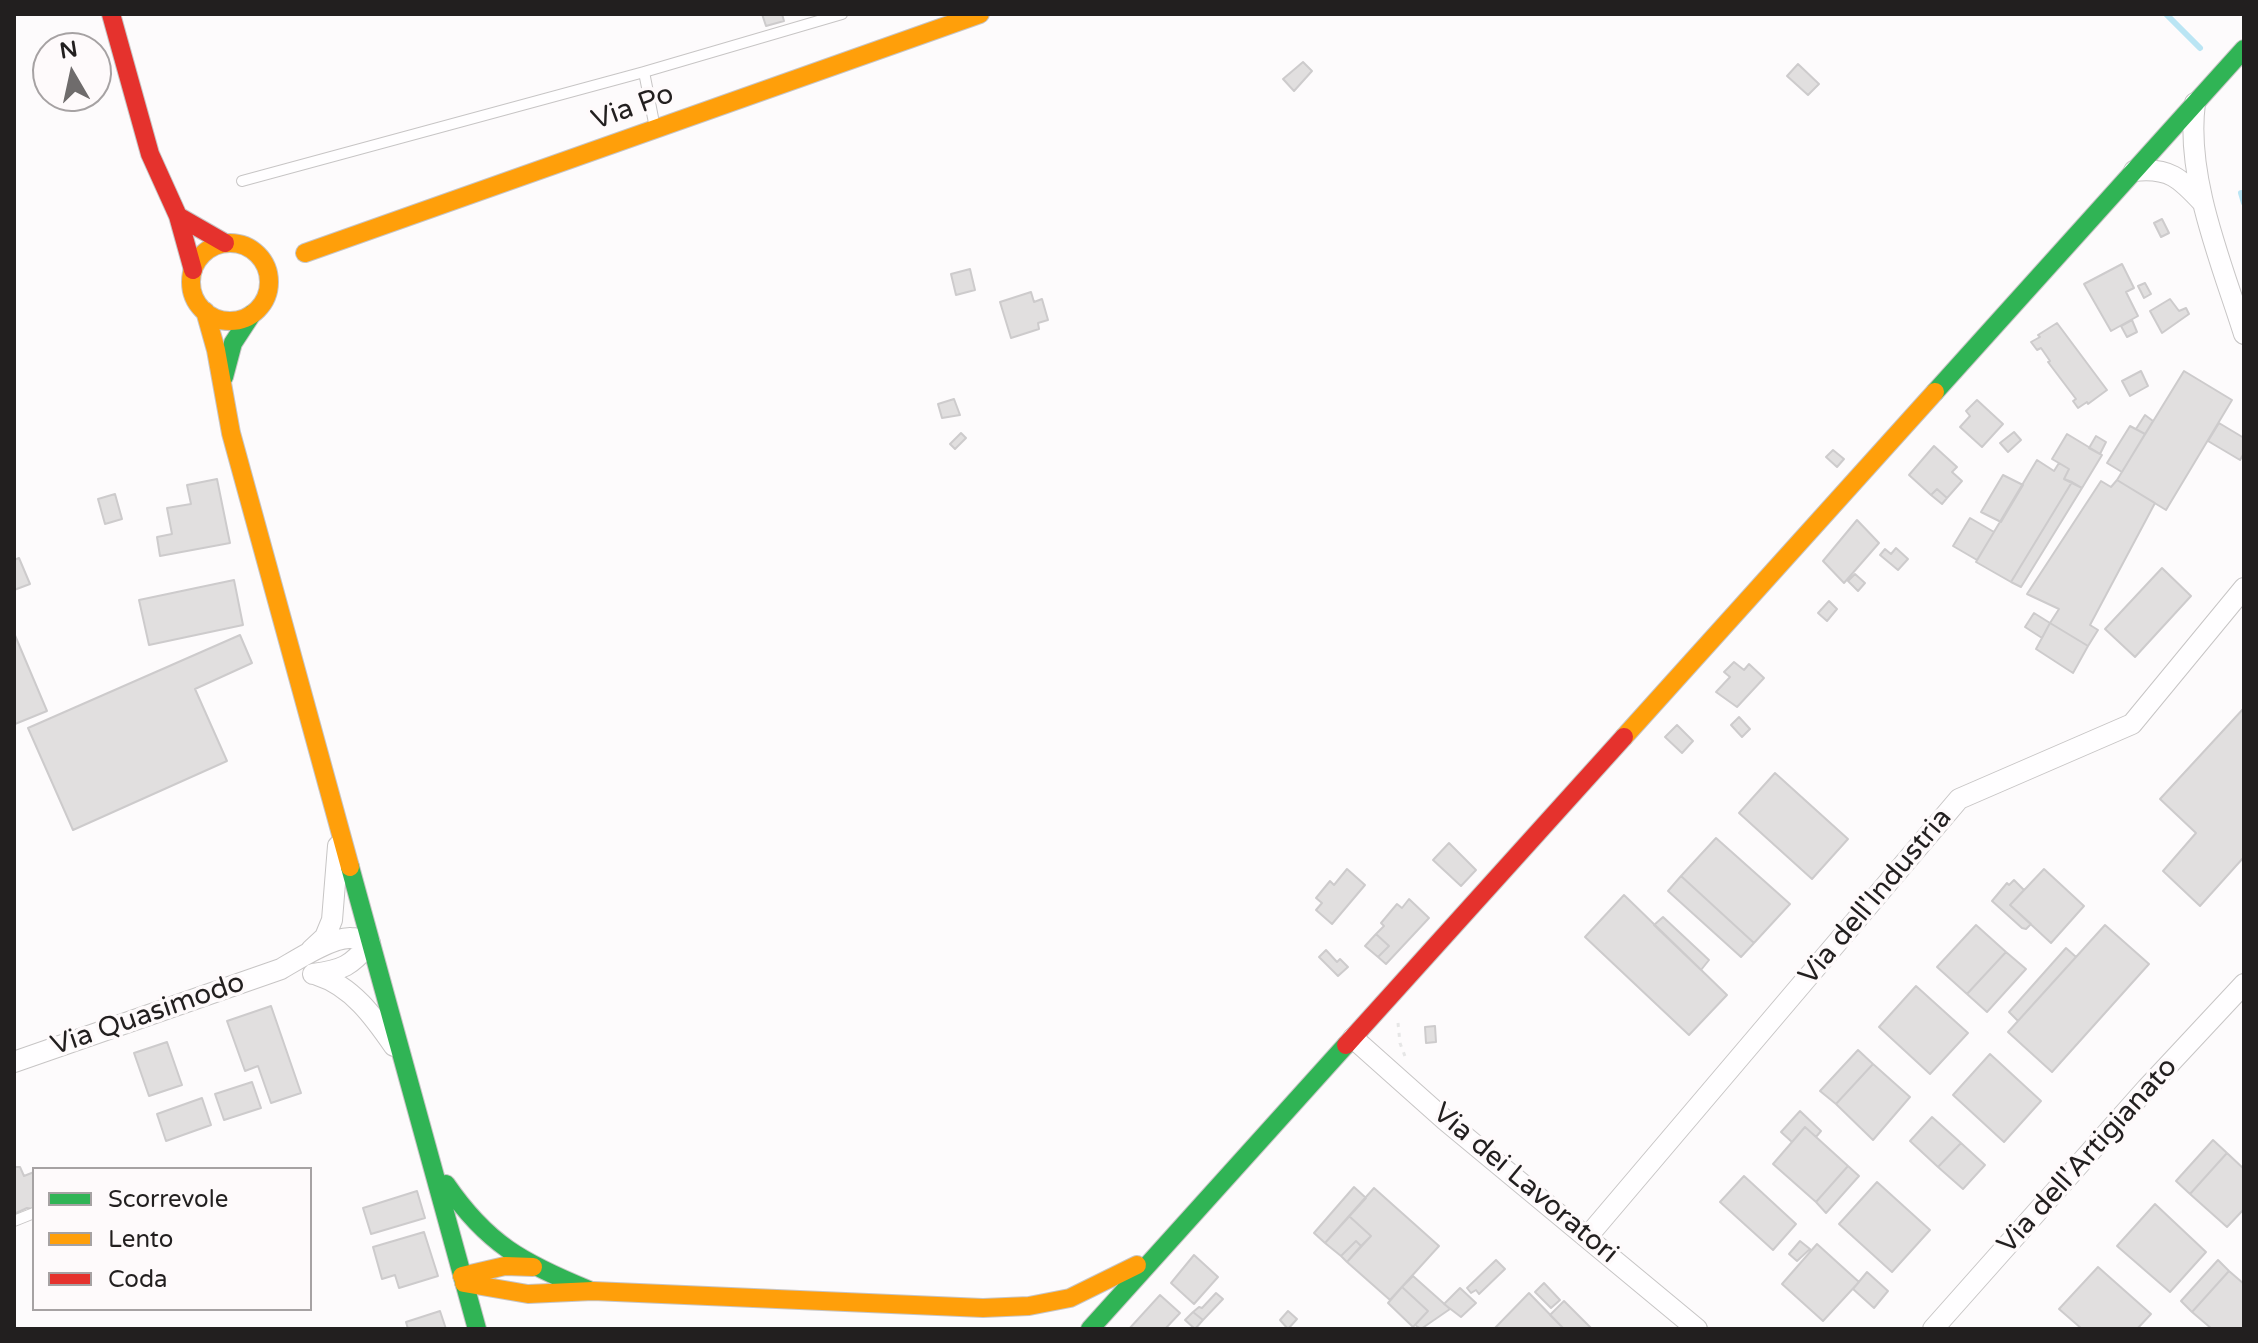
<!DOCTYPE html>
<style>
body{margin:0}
#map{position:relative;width:2258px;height:1343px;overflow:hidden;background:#fdfbfc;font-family:"Varela Round",sans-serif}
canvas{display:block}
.frame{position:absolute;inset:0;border:16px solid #221f1f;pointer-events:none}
.legend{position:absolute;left:32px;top:1167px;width:280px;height:144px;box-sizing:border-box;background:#fefafb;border:2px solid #a6a2a3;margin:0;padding:10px 14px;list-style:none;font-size:24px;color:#221f1f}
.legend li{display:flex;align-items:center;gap:16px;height:40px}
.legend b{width:40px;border:2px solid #a6a2a3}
.north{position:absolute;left:32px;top:32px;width:80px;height:80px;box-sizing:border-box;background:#fefafb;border:2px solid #a6a2a3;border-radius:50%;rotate:351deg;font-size:22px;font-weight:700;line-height:32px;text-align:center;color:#221f1f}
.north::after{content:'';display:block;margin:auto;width:28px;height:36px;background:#6f6c6c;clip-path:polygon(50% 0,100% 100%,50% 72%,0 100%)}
</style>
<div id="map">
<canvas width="2258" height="1343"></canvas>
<div class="frame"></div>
<ul class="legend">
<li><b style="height:10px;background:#30b455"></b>Scorrevole</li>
<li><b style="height:10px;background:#ff9f0a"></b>Lento</li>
<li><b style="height:10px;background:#e5322d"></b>Coda</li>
</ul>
<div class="north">N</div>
</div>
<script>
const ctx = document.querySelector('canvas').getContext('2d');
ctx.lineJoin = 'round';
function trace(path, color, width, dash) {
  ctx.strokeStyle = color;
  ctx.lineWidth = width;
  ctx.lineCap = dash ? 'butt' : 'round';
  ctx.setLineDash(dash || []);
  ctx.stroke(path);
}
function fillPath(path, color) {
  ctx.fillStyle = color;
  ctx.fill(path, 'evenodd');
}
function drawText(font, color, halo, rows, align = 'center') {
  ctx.font = font + ' "Varela Round",sans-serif';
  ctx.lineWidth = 7;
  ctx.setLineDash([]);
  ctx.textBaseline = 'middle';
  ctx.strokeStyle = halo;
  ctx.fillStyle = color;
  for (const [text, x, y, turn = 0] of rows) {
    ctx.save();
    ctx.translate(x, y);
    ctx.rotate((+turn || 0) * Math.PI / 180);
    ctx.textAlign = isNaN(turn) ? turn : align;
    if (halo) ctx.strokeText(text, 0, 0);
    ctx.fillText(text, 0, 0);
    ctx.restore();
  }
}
trace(new Path2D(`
 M 2166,14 L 2200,48
 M 2241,193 L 2244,203`), '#bae5f4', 6);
const building = new Path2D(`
 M 762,14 L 782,14 L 784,21 L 766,26 Z
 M 1303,62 L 1312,71 L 1294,91 L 1283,79 Z
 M 1798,64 L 1819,84 L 1808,95 L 1787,76 Z
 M 2162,219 L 2169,233 L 2161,237 L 2154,223 Z
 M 2122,264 L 2134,288 L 2126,292 L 2138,316 L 2111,331 L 2084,284 Z
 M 970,269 L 975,290 L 956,295 L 951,274 Z
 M 2145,283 L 2151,294 L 2144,298 L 2138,286 Z
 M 1031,292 L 1034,302 L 1042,299 L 1048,320 L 1038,323 L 1039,329 L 1011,338 L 1000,302 Z
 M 2170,299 L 2179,311 L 2186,308 L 2189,314 L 2162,333 L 2150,311 Z
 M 2132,320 L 2137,332 L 2127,337 L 2121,326 Z
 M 2057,323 L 2107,390 L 2088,404 L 2087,402 L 2078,408 L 2073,401 L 2076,399 L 2048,362 L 2050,361 L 2041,348 L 2037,350 L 2031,342 L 2040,337 L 2038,335 Z
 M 2141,371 L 2148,386 L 2130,396 L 2122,381 Z
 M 2184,371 L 2232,400 L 2166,510 L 2117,480 Z
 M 954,399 L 960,415 L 942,418 L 938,404 Z
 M 1977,400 L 2003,424 L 1982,447 L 1960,427 L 1970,416 L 1966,411 Z
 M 2145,415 L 2153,421 L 2145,434 L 2136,429 Z
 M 2219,423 L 2244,438 L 2244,453 L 2240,460 L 2208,441 Z
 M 2130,426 L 2145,434 L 2122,472 L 2107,463 Z
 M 2014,432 L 2021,440 L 2008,452 L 2000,443 Z
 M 961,433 L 966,438 L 955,449 L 950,444 Z
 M 2067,434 L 2102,455 L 2082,488 L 2064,479 L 2069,469 L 2052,459 Z
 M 2096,436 L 2106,442 L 2100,454 L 2089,448 Z
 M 1934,446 L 1957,467 L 1952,472 L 1962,481 L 1947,498 L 1937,489 L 1931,495 L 1909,475 Z
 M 1833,450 L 1844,459 L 1837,467 L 1826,457 Z
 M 2037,460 L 2054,471 L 2059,463 L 2069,469 L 2064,479 L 2072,482 L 2011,582 L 1976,562 Z
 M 2003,475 L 2023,485 L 2001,522 L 1981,512 Z
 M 217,479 L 230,543 L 160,556 L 157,537 L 172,534 L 167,508 L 191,504 L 187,485 Z
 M 2117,480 L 2155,503 L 2090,625 L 2098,630 L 2088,646 L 2050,623 L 2059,609 L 2027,594 L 2101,481 L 2111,487 Z
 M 2072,482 L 2082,488 L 2021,587 L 2011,582 Z
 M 1937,489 L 1947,498 L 1942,504 L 1931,495 Z
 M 115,494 L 122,519 L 105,524 L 98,499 Z
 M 1970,518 L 1994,532 L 1977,560 L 1953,546 Z
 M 1857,520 L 1879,543 L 1844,583 L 1823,561 Z
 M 1896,548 L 1908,559 L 1898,570 L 1880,555 L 1885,549 L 1891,554 Z
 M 19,558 L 30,584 L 14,590 L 14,560 Z
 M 2162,568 L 2191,596 L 2135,657 L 2105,629 Z
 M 1855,574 L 1865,583 L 1858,591 L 1848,581 Z
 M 234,580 L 243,625 L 149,645 L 139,600 Z
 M 1829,601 L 1837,609 L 1827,621 L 1818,613 Z
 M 2034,613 L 2050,623 L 2042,638 L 2025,627 Z
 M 2050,623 L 2088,646 L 2073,673 L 2036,649 Z
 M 14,633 L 47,711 L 15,724 L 14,723 Z
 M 240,635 L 252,663 L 195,689 L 227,761 L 73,830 L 28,728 Z
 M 1734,662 L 1744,670 L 1749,664 L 1764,678 L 1737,707 L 1716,692 L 1730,677 L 1724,672 Z
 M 2244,708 L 2244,857 L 2200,906 L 2163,871 L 2196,833 L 2160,799 Z
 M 1739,717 L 1750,729 L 1742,737 L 1731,725 Z
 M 1677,725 L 1693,741 L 1682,753 L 1665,737 Z
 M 1775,773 L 1848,839 L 1812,879 L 1739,813 Z
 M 1716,838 L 1790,904 L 1754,943 L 1681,876 Z
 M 1449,843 L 1476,870 L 1461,886 L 1433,860 Z
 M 1347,869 L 1365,885 L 1332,924 L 1316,910 L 1322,903 L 1316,898 L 1330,881 L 1334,885 Z
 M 2044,869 L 2084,906 L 2051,943 L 2010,905 Z
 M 1681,876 L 1754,943 L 1741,957 L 1668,891 Z
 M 2014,880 L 2024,890 L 2010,905 L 2031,924 L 2026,929 L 2022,928 L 1992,901 L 2007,883 L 2009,885 Z
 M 1624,895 L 1727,995 L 1689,1035 L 1585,937 Z
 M 1409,899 L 1429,918 L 1386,964 L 1378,957 L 1389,946 L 1376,934 L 1384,926 L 1381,923 L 1397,904 L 1402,908 Z
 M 1663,917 L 1709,960 L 1701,970 L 1654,925 Z
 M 1976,925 L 2006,952 L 1967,994 L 1937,967 Z
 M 2105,925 L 2149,964 L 2052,1072 L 2008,1032 Z
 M 1376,934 L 1389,946 L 1378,957 L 1365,946 Z
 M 2066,948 L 2076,957 L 2018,1021 L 2009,1012 Z
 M 1326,950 L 1337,962 L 1340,959 L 1348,967 L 1338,976 L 1319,957 Z
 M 2006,952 L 2026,969 L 1987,1012 L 1967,994 Z
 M 1916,986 L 1968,1033 L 1930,1074 L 1879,1027 Z
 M 271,1006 L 301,1093 L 271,1103 L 258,1066 L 245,1071 L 227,1021 Z
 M 1435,1026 L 1436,1042 L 1426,1043 L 1425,1027 Z
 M 167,1042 L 182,1085 L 149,1096 L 134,1053 Z
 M 1858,1050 L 1873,1064 L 1836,1104 L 1820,1091 Z
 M 1990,1054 L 2041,1101 L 2004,1142 L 1953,1095 Z
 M 1873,1064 L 1910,1097 L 1873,1140 L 1836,1104 Z
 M 252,1082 L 261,1108 L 224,1120 L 215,1094 Z
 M 202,1098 L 211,1125 L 166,1141 L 157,1114 Z
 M 1800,1111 L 1821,1131 L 1816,1137 L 1805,1127 L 1792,1142 L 1781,1132 Z
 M 1932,1117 L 1961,1143 L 1938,1167 L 1910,1141 Z
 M 1805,1127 L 1848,1166 L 1816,1202 L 1773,1164 Z
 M 2213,1140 L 2227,1153 L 2190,1194 L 2176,1181 Z
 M 1961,1143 L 1985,1165 L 1963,1189 L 1938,1167 Z
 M 2227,1153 L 2244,1169 L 2244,1209 L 2227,1227 L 2190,1194 Z
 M 1848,1166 L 1859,1176 L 1826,1213 L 1816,1202 Z
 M 15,1167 L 20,1167 L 24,1176 L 34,1172 L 34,1209 L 27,1208 L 14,1214 Z
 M 1744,1176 L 1796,1224 L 1773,1250 L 1720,1202 Z
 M 1877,1182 L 1930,1230 L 1892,1272 L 1839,1224 Z
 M 1354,1187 L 1366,1198 L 1325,1243 L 1314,1233 Z
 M 1374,1188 L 1439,1246 L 1390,1300 L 1347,1262 L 1371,1236 L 1349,1216 Z
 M 417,1191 L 425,1218 L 371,1234 L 363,1208 Z
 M 2155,1204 L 2206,1252 L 2170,1292 L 2117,1246 Z
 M 1349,1216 L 1371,1236 L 1361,1246 L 1356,1241 L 1341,1256 L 1325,1243 Z
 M 424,1232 L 438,1276 L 399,1288 L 395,1275 L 382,1279 L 373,1247 Z
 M 1356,1241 L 1361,1246 L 1347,1262 L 1341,1256 Z
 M 1800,1241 L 1810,1249 L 1797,1261 L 1789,1254 Z
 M 1817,1244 L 1859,1282 L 1823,1321 L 1782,1284 Z
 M 1194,1255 L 1218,1277 L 1194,1304 L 1171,1283 Z
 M 1496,1260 L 1505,1269 L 1479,1294 L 1476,1290 L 1471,1293 L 1467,1288 Z
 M 2218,1260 L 2229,1271 L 2192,1312 L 2181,1301 Z
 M 2098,1267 L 2151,1314 L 2137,1329 L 2082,1329 L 2059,1309 Z
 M 2229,1271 L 2244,1284 L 2244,1329 L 2212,1329 L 2192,1312 Z
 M 1867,1272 L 1888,1291 L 1874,1308 L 1853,1289 Z
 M 1413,1276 L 1450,1309 L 1421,1329 L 1415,1325 L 1428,1311 L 1402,1287 Z
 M 1544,1283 L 1560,1300 L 1551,1308 L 1535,1292 Z
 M 1402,1287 L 1428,1311 L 1413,1327 L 1388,1303 Z
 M 1460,1288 L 1476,1303 L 1461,1317 L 1444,1304 Z
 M 1216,1293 L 1223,1299 L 1203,1320 L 1193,1312 L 1199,1307 L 1202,1308 Z
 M 1529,1293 L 1564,1329 L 1494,1329 Z
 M 1160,1295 L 1180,1313 L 1165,1329 L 1129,1329 Z
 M 1564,1301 L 1592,1329 L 1564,1329 L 1550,1315 Z
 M 440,1311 L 446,1329 L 408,1329 L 406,1322 Z
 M 1288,1311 L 1297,1319 L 1288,1329 L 1280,1320 Z
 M 1193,1312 L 1203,1320 L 1195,1329 L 1185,1320 Z`);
fillPath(building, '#e1dfdf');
trace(building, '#cdcbcc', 2);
const lane = new Path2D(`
 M 655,128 L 644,72 L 842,14
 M 242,181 L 644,72
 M 14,1221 L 34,1213`);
const street = new Path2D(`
 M 2195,103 C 2185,177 2222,264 2244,334
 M 2134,171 C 2169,167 2180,178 2203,203
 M 311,950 L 325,937 L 332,920 L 338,846
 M 317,975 C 352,986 374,1017 394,1046
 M 1353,1038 L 1445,1120 L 1697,1329
 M 14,1062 L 281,969 C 298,959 332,937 351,938 C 357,938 365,941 370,943 C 351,966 343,970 313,974
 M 1588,1236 L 1959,799 L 2132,724 L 2244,588
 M 1933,1329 L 2147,1088 L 2244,984`);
const fast = new Path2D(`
 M 224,377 L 233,343 L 252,314
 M 1935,392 L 2244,49
 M 350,867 L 477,1329
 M 446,1184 C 487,1244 523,1263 589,1290
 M 1090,1329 L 1346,1045`);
const slow = new Path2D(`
 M191 282a39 39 0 1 1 78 0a39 39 0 1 1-78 0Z
 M 305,253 L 980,14
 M 205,311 L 216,350 L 231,433 L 350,867
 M 1624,737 L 1935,392
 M 462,1276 L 505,1266 L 533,1267
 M 464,1283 L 528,1294 L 593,1291 L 983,1308 L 1029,1306 L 1070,1298 L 1137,1265`);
const jam = new Path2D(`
 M 111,14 L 150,154 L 178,216
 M 193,270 L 178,216 L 225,243
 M 1346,1045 L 1624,737`);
trace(lane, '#c7c5c5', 12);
trace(street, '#c7c5c5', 22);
trace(fast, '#c7c5c5', 20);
trace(slow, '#c7c5c5', 20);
trace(jam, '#c7c5c5', 20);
trace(new Path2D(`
 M 1398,1023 L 1400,1043 L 1406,1059`), '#e6e6e6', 3, [4, 6]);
trace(lane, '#fffeff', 10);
trace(street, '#fffeff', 20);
trace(fast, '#30b455', 18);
trace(slow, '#ff9f0a', 18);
trace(jam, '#e5322d', 18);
drawText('28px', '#221f1f', '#fefafb', [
 ["Via Po",633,108,-20],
 ["Via dell'Industria",1876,897,-50],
 ["Via Quasimodo",148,1015,-19],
 ["Via dell'Artigianato",2088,1156,-48],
 ["Via dei Lavoratori",1525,1184,40]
]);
</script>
